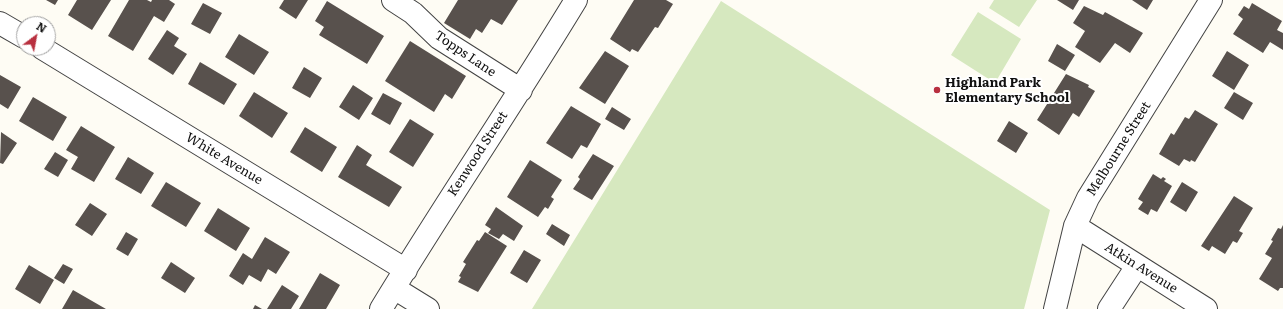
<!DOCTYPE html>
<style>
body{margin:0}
#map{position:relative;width:1283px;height:309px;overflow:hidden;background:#fefcf4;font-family:Literata,serif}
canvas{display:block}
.north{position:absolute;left:16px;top:16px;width:40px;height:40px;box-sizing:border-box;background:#fff;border:1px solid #9f9f9f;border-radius:50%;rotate:32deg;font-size:11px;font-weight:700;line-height:16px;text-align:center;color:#101010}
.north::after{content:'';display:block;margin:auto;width:14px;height:18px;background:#b8303f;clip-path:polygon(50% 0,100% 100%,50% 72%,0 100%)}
</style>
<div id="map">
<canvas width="1283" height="309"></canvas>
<div class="north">N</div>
</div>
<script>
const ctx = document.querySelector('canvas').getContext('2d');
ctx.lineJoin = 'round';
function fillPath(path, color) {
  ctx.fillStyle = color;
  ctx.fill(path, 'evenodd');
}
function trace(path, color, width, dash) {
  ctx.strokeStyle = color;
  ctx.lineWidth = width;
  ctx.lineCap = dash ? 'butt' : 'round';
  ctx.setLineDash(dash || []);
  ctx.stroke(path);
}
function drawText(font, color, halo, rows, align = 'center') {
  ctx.font = font + ' Literata,serif';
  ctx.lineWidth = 4;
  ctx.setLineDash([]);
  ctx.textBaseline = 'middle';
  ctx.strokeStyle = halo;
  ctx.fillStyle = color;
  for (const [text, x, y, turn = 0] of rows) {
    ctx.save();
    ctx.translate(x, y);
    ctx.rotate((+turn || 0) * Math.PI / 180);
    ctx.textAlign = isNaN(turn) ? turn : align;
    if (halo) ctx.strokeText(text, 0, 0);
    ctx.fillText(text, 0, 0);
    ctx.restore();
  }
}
fillPath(new Path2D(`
 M 994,0 L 1037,0 L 1019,27 L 989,8 Z
 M 721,1 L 1050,210 L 1024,309 L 532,309 Z
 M 978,12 L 1021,39 L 995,83 L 951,55 Z`), '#d6e8bf');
fillPath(new Path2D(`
 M 46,0 L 58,0 L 55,5 Z
 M 77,0 L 111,0 L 92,30 L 68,15 Z
 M 129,0 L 147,0 L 151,2 L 152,0 L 169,0 L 175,4 L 164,22 L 154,16 L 133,51 L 108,36 Z
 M 284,0 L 308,0 L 296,19 L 279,8 Z
 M 458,0 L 518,0 L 502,25 L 491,19 L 482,33 L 476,29 L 470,39 L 444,23 Z
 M 634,0 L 666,0 L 673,4 L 658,28 L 655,27 L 638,52 L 632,49 L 630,52 L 610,39 Z
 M 1057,0 L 1079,0 L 1073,10 Z
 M 1132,0 L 1153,0 L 1147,10 Z
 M 327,1 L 384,36 L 367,64 L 319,35 L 324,27 L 315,21 Z
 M 203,3 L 222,13 L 210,34 L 191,24 Z
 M 1252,3 L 1282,21 L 1277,30 L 1283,33 L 1283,50 L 1270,42 L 1263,53 L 1233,34 L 1243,19 L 1238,15 L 1244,6 L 1249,9 Z
 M 1084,6 L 1103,15 L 1105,12 L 1143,33 L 1130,53 L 1115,43 L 1100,63 L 1075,47 L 1085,31 L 1073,23 Z
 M 167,30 L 179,38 L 174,46 L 187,54 L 173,75 L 148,59 Z
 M 239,34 L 269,52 L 254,75 L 225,57 Z
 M 410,41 L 466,76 L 452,99 L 445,94 L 434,112 L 385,81 Z
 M 1057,44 L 1075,55 L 1065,71 L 1048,61 Z
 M 605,51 L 629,66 L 605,104 L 579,88 Z
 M 1227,51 L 1249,65 L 1234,90 L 1212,76 Z
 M 200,62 L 237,84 L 224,105 L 188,84 Z
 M 304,67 L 322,78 L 310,98 L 292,88 Z
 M 1066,74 L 1089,85 L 1088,87 L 1095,91 L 1079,117 L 1073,113 L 1059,135 L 1037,120 Z
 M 0,75 L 21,87 L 8,109 L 0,104 Z
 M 353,85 L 373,98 L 359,120 L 339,107 Z
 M 254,92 L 288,113 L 272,138 L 239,116 Z
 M 1234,92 L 1253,103 L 1243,120 L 1224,108 Z
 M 383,93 L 402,103 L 390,125 L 371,114 Z
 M 33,97 L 67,117 L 53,141 L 19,121 Z
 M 571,106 L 601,124 L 587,148 L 581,145 L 572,159 L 546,143 Z
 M 612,107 L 631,119 L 624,130 L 605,119 Z
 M 1195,110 L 1218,124 L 1195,162 L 1191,160 L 1190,162 L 1184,159 L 1179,166 L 1159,154 L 1171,133 L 1174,135 L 1185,117 L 1189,119 Z
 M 410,119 L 434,134 L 413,167 L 389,152 Z
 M 1009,121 L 1028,133 L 1016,153 L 997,141 Z
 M 81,126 L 115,147 L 94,182 L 71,169 L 78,157 L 66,150 Z
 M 305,127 L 337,147 L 322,172 L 290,152 Z
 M 1,132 L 17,143 L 3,164 L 0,163 Z
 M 357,145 L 372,155 L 366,165 L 402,187 L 389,207 L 338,177 Z
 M 55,152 L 68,160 L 58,177 L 44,169 Z
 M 593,154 L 614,166 L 592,200 L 573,189 L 580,179 L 578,177 Z
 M 128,157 L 154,173 L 141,194 L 115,179 Z
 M 530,160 L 562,180 L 551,197 L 554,199 L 548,209 L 545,207 L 538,217 L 507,197 Z
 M 1153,174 L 1161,179 L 1163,177 L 1166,179 L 1164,181 L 1172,186 L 1157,212 L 1151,209 L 1148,215 L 1138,209 L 1143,202 L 1138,199 Z
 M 166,182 L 201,203 L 186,227 L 151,206 Z
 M 1182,182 L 1198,192 L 1186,212 L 1170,202 Z
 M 1234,196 L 1253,208 L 1239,231 L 1243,233 L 1237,243 L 1233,241 L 1225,254 L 1212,246 L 1209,251 L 1201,246 Z
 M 90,203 L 107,214 L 92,236 L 75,225 Z
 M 496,207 L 523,226 L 514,241 L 503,234 L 499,239 L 488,233 L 491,229 L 485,225 Z
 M 218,208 L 250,228 L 236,251 L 204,231 Z
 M 552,224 L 570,235 L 564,246 L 546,234 Z
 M 1283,225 L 1283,288 L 1280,288 L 1278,291 L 1259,279 L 1272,258 L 1265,254 L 1273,241 L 1271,240 L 1278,228 L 1281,229 Z
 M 126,232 L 138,239 L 128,256 L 116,249 Z
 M 485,232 L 507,246 L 478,292 L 458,282 L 461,277 L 459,276 L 466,264 L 463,262 L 477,240 L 479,241 Z
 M 265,237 L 290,252 L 276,274 L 268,269 L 261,282 L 249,275 L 243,285 L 229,276 L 243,253 L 252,259 Z
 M 524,250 L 541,260 L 527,283 L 510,273 Z
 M 171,262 L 195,278 L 185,293 L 161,278 Z
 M 63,264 L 73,269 L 64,284 L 54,278 Z
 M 29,265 L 54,280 L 40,304 L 15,289 Z
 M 320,273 L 340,285 L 326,309 L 299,309 Z
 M 282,285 L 299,296 L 291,309 L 267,309 Z
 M 73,290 L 106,309 L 62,309 Z
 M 255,305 L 262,309 L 253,309 Z`), '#58514d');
const minor = new Path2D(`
 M 393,0 L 413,13 L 439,38 L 521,90
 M 0,23 L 24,37
 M 42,48 L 406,270
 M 1075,226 L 1206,309
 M 394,288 L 428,309
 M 381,309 C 444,205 513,104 576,0
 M 1055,309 L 1075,226 L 1088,198 L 1211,0
 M 1109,309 L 1137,266`);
trace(minor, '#434343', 24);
trace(minor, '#fff', 22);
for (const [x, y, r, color] of [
 [937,90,4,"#b8303f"]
]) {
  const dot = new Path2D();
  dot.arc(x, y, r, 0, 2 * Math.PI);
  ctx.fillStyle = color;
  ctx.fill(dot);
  trace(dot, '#fff', 1.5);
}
drawText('13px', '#101010', '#fff', [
 ["Topps Lane",465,54,34],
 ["Melbourne Street",1119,149,-58],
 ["Kenwood Street",478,154,-57],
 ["White Avenue",224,159,31],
 ["Atkin Avenue",1141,268,32]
]);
drawText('bold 13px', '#101010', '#fff', [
 ["Highland Park",945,83],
 ["Elementary School",945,98]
], 'left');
</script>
